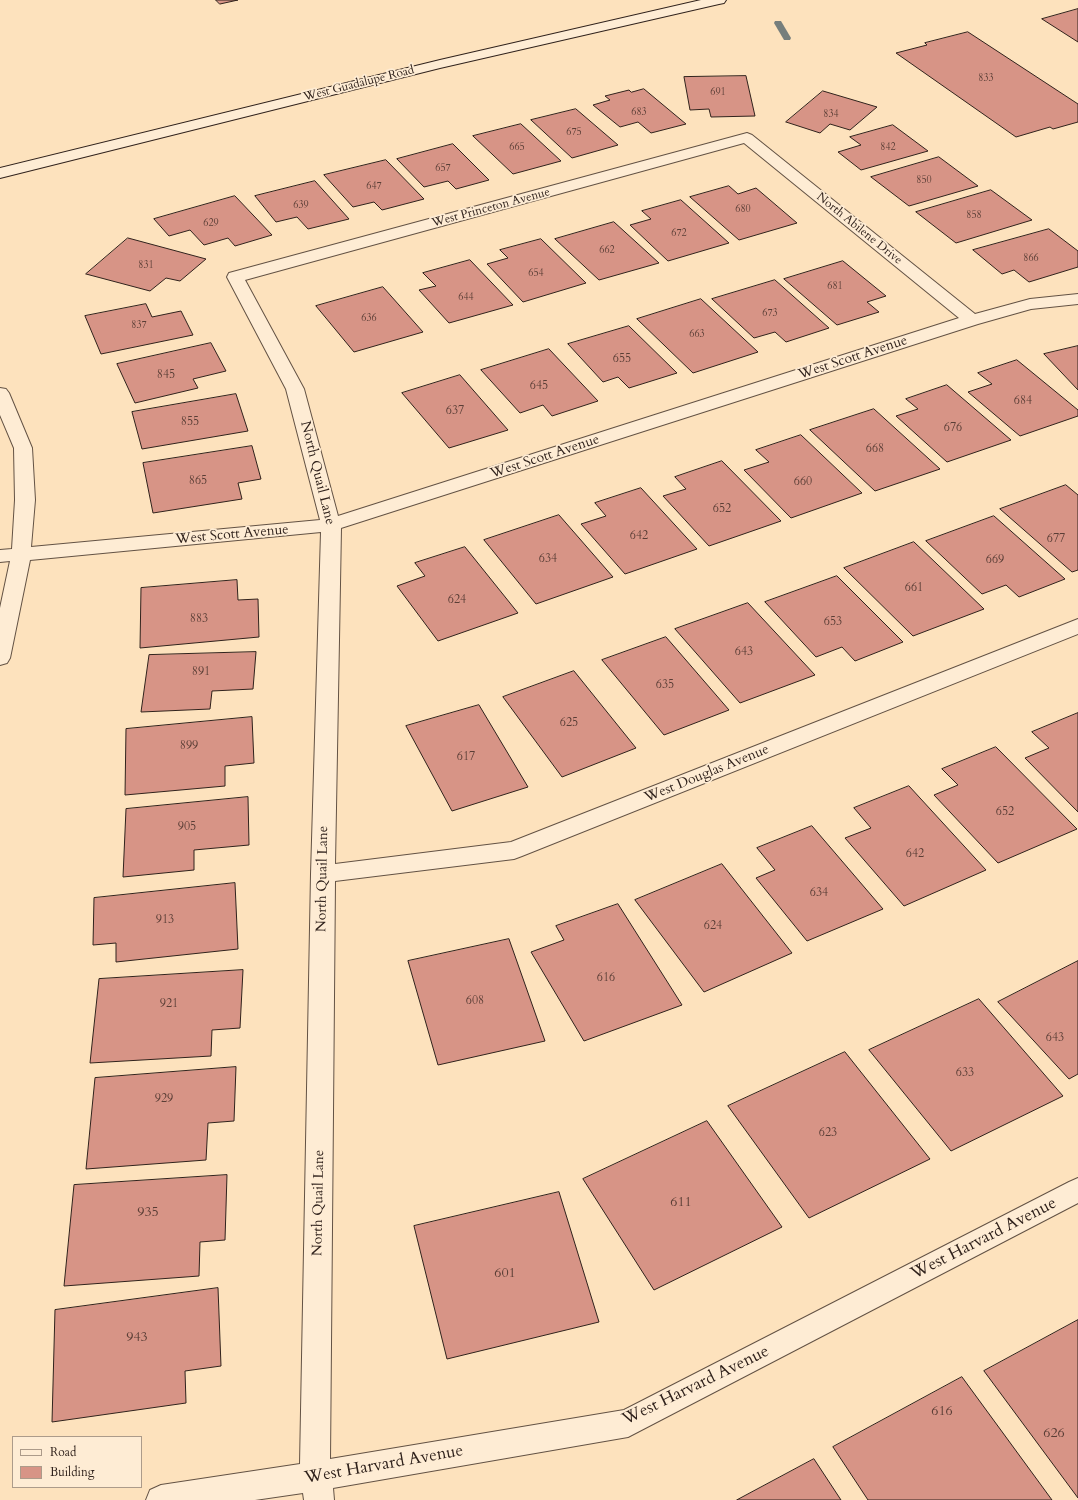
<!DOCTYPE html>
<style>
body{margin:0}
#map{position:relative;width:1078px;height:1500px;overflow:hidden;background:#fde2bd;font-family:Cardo,serif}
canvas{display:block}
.legend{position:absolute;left:12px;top:1436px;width:130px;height:52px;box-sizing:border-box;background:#feecd4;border:1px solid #ac9b8a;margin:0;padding:5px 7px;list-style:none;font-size:12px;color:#30221c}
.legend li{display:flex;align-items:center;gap:8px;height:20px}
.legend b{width:20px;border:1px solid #ac9b8a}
</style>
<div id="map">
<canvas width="1078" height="1500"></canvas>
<ul class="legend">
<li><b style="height:5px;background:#feecd4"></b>Road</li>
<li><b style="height:11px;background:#d79486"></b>Building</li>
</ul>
</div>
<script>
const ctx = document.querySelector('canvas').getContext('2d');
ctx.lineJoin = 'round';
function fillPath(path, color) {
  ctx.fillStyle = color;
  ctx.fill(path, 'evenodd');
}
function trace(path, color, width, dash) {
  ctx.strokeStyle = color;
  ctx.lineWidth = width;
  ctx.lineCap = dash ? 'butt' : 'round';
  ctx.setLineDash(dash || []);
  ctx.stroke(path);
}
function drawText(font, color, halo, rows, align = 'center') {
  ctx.font = font + ' Cardo,serif';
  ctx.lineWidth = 3.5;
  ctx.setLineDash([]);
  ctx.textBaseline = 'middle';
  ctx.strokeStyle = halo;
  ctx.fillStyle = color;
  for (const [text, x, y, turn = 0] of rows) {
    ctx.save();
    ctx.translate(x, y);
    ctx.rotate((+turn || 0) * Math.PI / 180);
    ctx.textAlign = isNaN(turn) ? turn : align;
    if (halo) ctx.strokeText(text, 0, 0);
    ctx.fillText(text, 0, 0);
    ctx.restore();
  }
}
fillPath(new Path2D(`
 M 775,21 L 781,21 L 791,38 L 790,40 L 784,40 L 774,23 Z`), '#767e7c');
const building = new Path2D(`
 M 216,0 L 238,0 L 220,4 Z
 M 1078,9 L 1078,42 L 1042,19 Z
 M 968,32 L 1078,104 L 1078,122 L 1053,129 L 1050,127 L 1016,137 L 896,53 L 927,45 L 925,43 Z
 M 746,76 L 755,116 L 711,117 L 709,109 L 690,110 L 684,77 Z
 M 644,89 L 686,124 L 651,133 L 638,122 L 620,127 L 593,105 L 610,100 L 605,96 L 629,90 L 631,92 Z
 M 823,91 L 877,107 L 850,130 L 830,124 L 820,133 L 786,122 Z
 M 576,109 L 618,145 L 572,158 L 531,120 Z
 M 521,124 L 561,161 L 513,174 L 473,136 Z
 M 893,125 L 928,151 L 861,170 L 838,152 L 861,145 L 850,137 Z
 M 453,144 L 489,180 L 456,189 L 448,181 L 424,187 L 397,159 Z
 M 939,157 L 978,186 L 909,206 L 871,177 Z
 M 386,160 L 424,199 L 382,210 L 374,202 L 353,207 L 324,175 Z
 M 315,181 L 349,219 L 308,229 L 297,217 L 276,222 L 255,196 Z
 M 729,186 L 738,194 L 756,188 L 797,223 L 739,240 L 690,197 Z
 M 991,190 L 1032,220 L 956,243 L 916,212 Z
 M 235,196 L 272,235 L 235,246 L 228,238 L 204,245 L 190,230 L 169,236 L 154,219 Z
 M 681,200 L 729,243 L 668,261 L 630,225 L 651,219 L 642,211 Z
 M 614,222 L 659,263 L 599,280 L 555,239 Z
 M 1049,229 L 1078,251 L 1078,267 L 1029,282 L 1014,270 L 1002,274 L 973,250 Z
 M 128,238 L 206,259 L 180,281 L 166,278 L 150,291 L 86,274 Z
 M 541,239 L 586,283 L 523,302 L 487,264 L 508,258 L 500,250 Z
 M 470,260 L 513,305 L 449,323 L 419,290 L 436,286 L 423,273 Z
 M 843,261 L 886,296 L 867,302 L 879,312 L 837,325 L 784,279 Z
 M 775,280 L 829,328 L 786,342 L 775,332 L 754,338 L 712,299 Z
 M 383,287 L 423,332 L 354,352 L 316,306 Z
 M 701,299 L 758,352 L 693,373 L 637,319 Z
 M 146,304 L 152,317 L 181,311 L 193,335 L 101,354 L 85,316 Z
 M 629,326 L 677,373 L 629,388 L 618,377 L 603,382 L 568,344 Z
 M 211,343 L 226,371 L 193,379 L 198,388 L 135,403 L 117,364 Z
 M 1078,346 L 1078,390 L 1044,354 Z
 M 549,349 L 598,401 L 552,416 L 543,405 L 520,413 L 481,370 Z
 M 1017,360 L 1078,410 L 1078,416 L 1020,436 L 968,392 L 992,384 L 978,373 Z
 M 460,375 L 508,430 L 449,448 L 402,393 Z
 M 947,385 L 1011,440 L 947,462 L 896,416 L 918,409 L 906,399 Z
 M 236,394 L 248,431 L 142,449 L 132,412 Z
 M 874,409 L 940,469 L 875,491 L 810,430 Z
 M 801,435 L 862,493 L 791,518 L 744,470 L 769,462 L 756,450 Z
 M 252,446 L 261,479 L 238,483 L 242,499 L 153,513 L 143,463 Z
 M 722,461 L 781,521 L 709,546 L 663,496 L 686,489 L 675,477 Z
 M 1066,485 L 1078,495 L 1078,570 L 1072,572 L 1000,509 Z
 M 641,488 L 697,549 L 625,574 L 581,524 L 606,516 L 595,503 Z
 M 559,515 L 613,577 L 536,604 L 484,540 Z
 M 994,516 L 1065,579 L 1019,597 L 1006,585 L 982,594 L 926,541 Z
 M 914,542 L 984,609 L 913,636 L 844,568 Z
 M 465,547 L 518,613 L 438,641 L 397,586 L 425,576 L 415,563 Z
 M 837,576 L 903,642 L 855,661 L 842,647 L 816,657 L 765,602 Z
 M 237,580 L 238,600 L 258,599 L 259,637 L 140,648 L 141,588 Z
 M 748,603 L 815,675 L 740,703 L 675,629 Z
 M 666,637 L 729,710 L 664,735 L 602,660 Z
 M 256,652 L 253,689 L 212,691 L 210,709 L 141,712 L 149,655 Z
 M 574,671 L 636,748 L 562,777 L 503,697 Z
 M 479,705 L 528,787 L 452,811 L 406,726 Z
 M 1078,713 L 1078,812 L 1025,758 L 1049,748 L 1032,732 Z
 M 252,717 L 254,763 L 225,766 L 225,786 L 125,795 L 126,729 Z
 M 996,747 L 1077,829 L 998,863 L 934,795 L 958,785 L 942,769 Z
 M 909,786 L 986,870 L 904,906 L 845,838 L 871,828 L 854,808 Z
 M 248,797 L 249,845 L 194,850 L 194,870 L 123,877 L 126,809 Z
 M 812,826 L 883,909 L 807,941 L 756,878 L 775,870 L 757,848 Z
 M 722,864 L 792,953 L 704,992 L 635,900 Z
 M 235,883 L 238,949 L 116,962 L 116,943 L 93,945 L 94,898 Z
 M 618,904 L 682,1005 L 584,1041 L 531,952 L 564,940 L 556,926 Z
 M 509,939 L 545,1041 L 438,1065 L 408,961 Z
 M 1078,961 L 1078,1074 L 1069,1079 L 998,1002 Z
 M 243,970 L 240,1028 L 212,1030 L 211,1056 L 90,1063 L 99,979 Z
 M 979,999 L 1063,1096 L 951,1151 L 869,1050 Z
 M 845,1052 L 930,1159 L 809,1218 L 728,1106 Z
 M 236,1067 L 234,1121 L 208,1123 L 206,1160 L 86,1169 L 95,1078 Z
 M 707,1121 L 782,1227 L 654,1290 L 583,1179 Z
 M 227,1175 L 225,1240 L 200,1242 L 199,1276 L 64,1286 L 74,1185 Z
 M 559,1192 L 599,1322 L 447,1359 L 414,1226 Z
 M 218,1288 L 221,1366 L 185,1371 L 186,1403 L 52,1422 L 55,1310 Z
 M 1078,1320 L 1078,1498 L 984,1371 Z
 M 962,1377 L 1052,1500 L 868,1500 L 833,1447 Z
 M 814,1459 L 841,1500 L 737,1500 Z`);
fillPath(building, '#d79486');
trace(building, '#30221c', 1);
const minor = new Path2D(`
 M 747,133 L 752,135 L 975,314 L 1030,299 L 1078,294 L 1078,304 L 1031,309 L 978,324 L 341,528 L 335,864 L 511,842 L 1078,619 L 1078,634 L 522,856 L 514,859 L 335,881 L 330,1459 L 624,1410 L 1069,1182 L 1078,1178 L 1078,1203 L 628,1437 L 333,1488 L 334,1500 L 304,1500 L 303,1493 L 255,1500 L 146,1500 L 150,1490 L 161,1485 L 300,1464 L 311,874 L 321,532 L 30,560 L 10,658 L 7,663 L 0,665 L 0,608 L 10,561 L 0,562 L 0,550 L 12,549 L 15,500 L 14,448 L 0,415 L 0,388 L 6,389 L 9,393 L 32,448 L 35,500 L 31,547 L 320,520 L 286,389 L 227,277 L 229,273 ZM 744,143 L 959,318 L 338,516 L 304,389 L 245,280 Z`);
const secondary = new Path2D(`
 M 701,0 L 726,0 L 724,3 L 719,4 L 440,68 L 0,178 L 0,168 L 440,60 Z`);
trace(minor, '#635244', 2);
trace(secondary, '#30221c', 2);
fillPath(minor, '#feecd4');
fillPath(secondary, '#feecd4');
drawText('10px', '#5a3e36', null, [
 ["833",986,79],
 ["691",718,93],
 ["683",639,113],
 ["834",831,115],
 ["675",574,133],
 ["665",517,148],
 ["842",888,148],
 ["657",443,169],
 ["850",924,181],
 ["647",374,187],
 ["639",301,206],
 ["680",743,210],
 ["858",974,216],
 ["629",211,224],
 ["672",679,234],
 ["662",607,251],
 ["866",1031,259],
 ["831",146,266],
 ["654",536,274],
 ["681",835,287],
 ["644",466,298],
 ["673",770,314],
 ["636",369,319],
 ["837",139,326],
 ["663",697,335]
]);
drawText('12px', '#30221c', '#feecd4', [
 ["West Guadalupe Road",359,84,-14],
 ["West Princeton Avenue",491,208,-15],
 ["North Abilene Drive",859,229,39]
]);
drawText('12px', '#5a3e36', null, [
 ["655",622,359],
 ["845",166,375],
 ["645",539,386],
 ["684",1023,401],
 ["637",455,411],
 ["855",190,422],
 ["676",953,428],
 ["668",875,449],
 ["865",198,481],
 ["660",803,482],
 ["652",722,509],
 ["642",639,536],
 ["677",1056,539],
 ["634",548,559],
 ["669",995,560],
 ["661",914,588],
 ["624",457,600],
 ["883",199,619],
 ["653",833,622],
 ["643",744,652],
 ["891",201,672],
 ["635",665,685],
 ["625",569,723],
 ["899",189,746],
 ["617",466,757],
 ["652",1005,812],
 ["905",187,827],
 ["642",915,854],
 ["634",819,893],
 ["913",165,920],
 ["624",713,926],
 ["616",606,978],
 ["608",475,1001],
 ["921",169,1004],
 ["643",1055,1038],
 ["633",965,1073],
 ["929",164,1099],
 ["623",828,1133]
]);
drawText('14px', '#30221c', '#feecd4', [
 ["West Scott Avenue",853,358,-18],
 ["West Scott Avenue",545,457,-18],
 ["North Quail Lane",317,473,76],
 ["West Scott Avenue",232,535,-5],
 ["West Douglas Avenue",707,774,-22],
 ["North Quail Lane",323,879,-89],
 ["North Quail Lane",319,1203,-89]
]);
drawText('14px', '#5a3e36', null, [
 ["611",681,1203],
 ["935",148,1213],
 ["601",505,1274],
 ["943",137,1338],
 ["616",942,1412],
 ["626",1054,1434]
]);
drawText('17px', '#30221c', '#feecd4', [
 ["West Harvard Avenue",984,1239,-27],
 ["West Harvard Avenue",696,1386,-26],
 ["West Harvard Avenue",384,1465,-10]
]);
</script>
